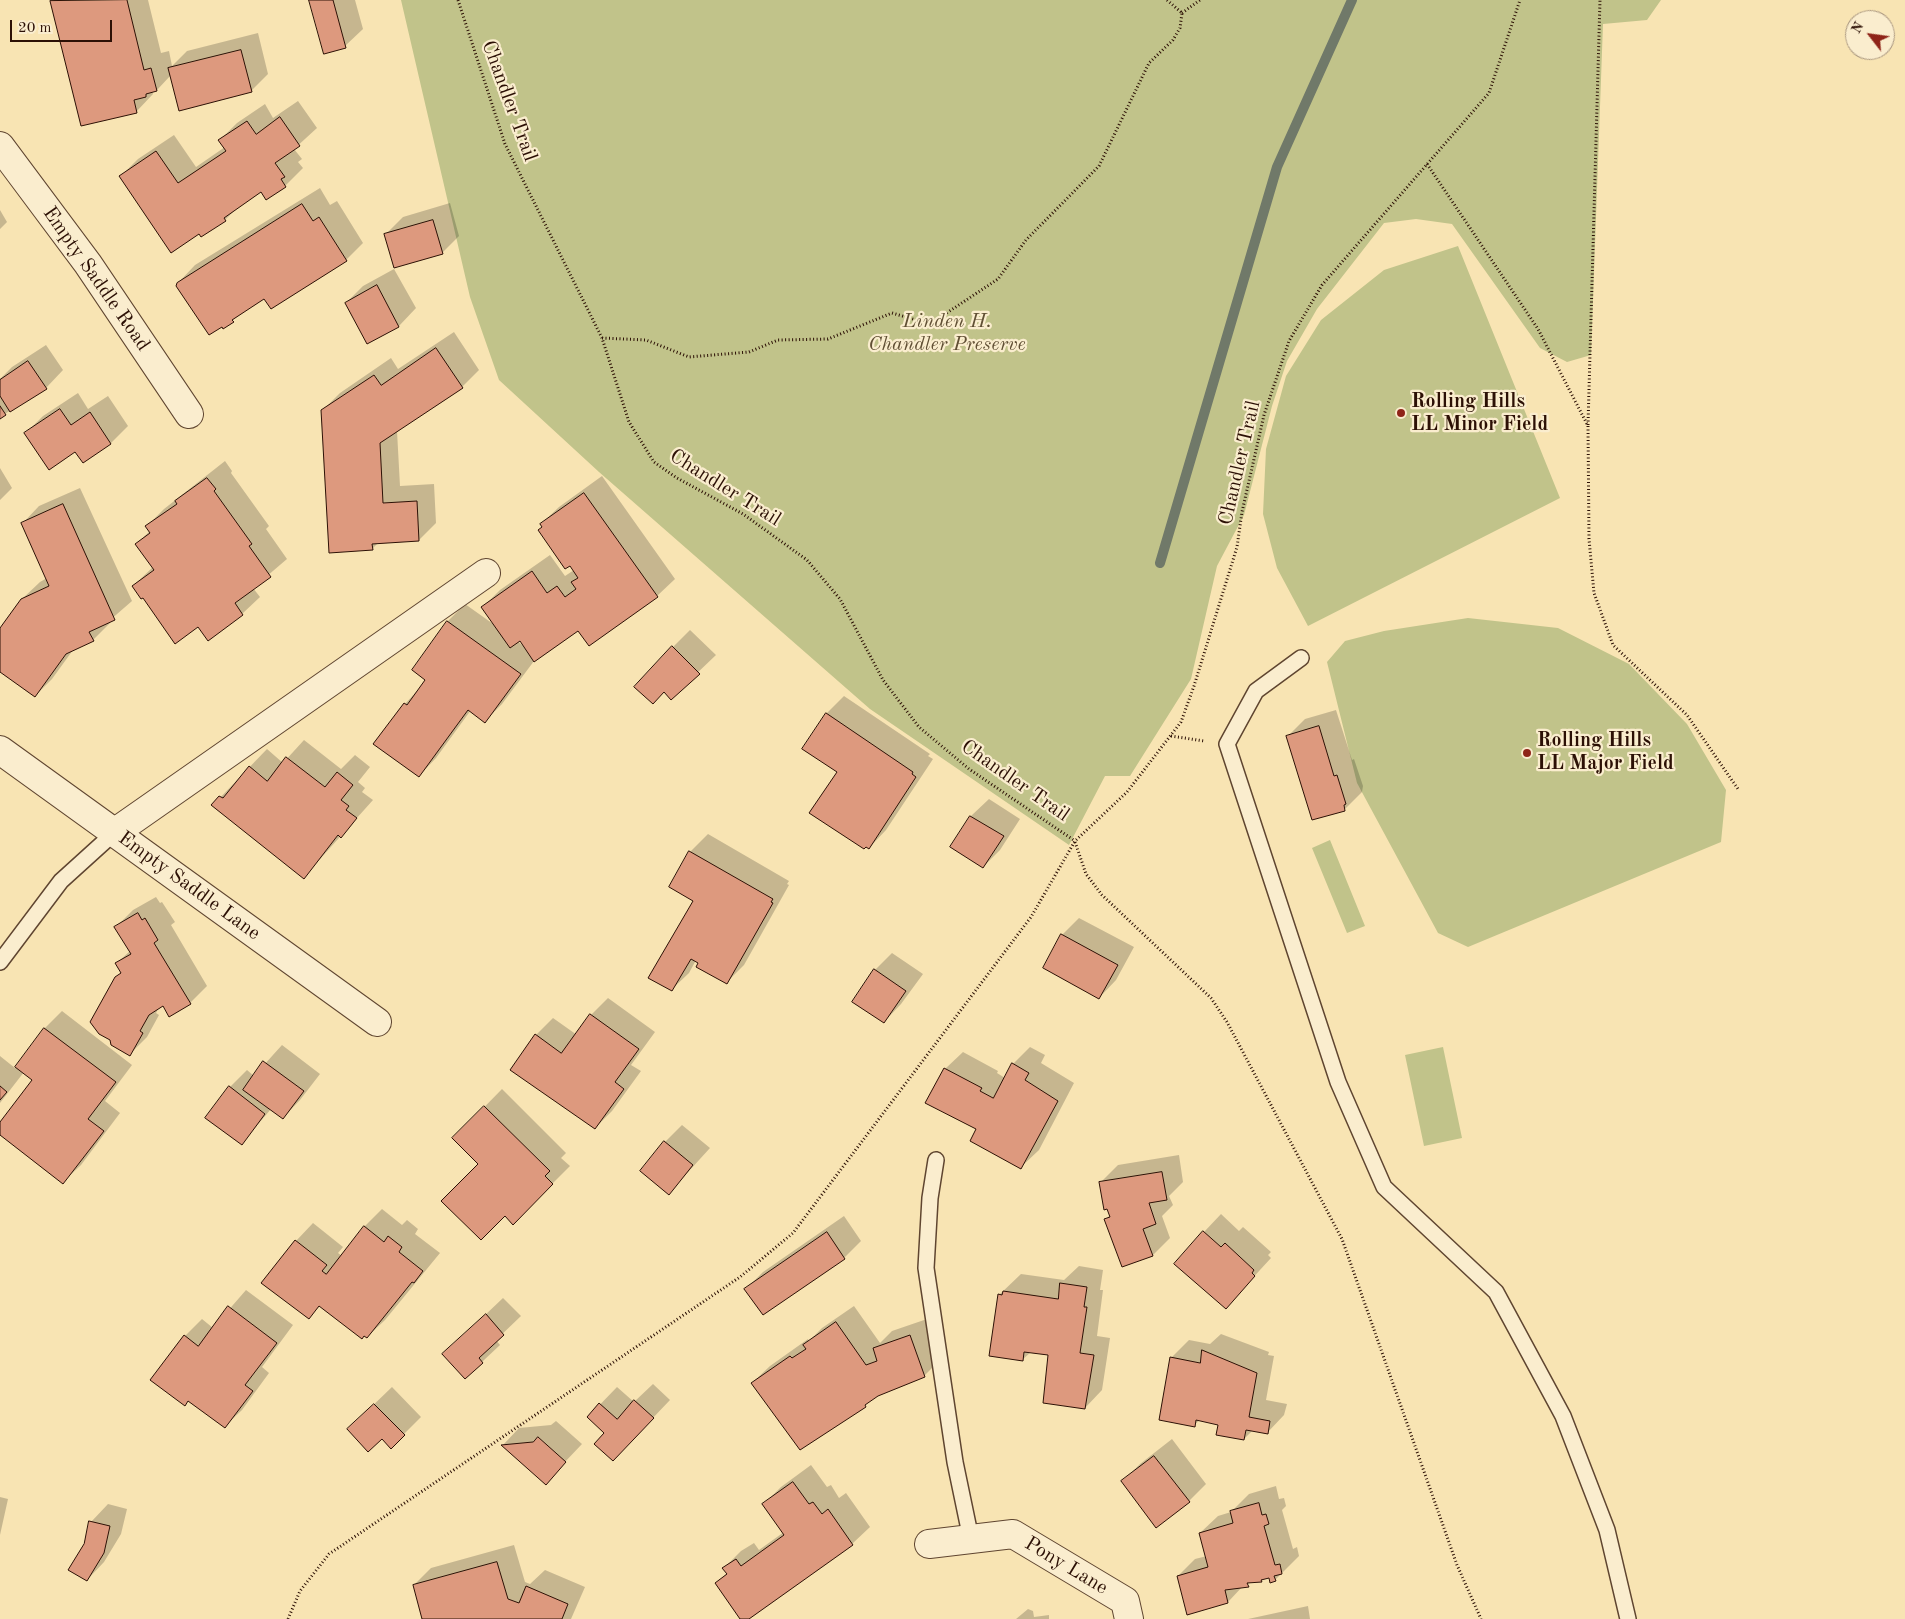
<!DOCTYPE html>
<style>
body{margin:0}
#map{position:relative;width:1905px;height:1619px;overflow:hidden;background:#f8e4b3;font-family:"Old Standard TT",serif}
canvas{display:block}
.north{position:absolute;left:1845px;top:10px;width:50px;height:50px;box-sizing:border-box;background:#faedce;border:1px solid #a8957e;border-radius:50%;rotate:300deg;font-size:14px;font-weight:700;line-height:20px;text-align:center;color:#2c1005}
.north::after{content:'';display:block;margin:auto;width:18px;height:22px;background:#8f2418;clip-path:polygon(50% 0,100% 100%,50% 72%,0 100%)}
.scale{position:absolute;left:10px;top:20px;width:102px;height:22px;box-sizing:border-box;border:2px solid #2c1005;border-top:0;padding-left:6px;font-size:15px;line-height:18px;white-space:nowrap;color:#2c1005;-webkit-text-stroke:4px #faedce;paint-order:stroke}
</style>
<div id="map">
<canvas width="1905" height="1619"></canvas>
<div class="north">N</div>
<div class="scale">20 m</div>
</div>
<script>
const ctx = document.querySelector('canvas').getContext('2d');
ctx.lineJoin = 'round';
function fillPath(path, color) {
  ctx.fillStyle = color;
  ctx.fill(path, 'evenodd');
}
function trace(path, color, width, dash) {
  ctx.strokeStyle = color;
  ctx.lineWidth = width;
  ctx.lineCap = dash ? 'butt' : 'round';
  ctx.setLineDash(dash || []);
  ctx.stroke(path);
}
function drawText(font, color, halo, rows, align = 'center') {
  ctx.font = font + ' "Old Standard TT",serif';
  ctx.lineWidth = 4.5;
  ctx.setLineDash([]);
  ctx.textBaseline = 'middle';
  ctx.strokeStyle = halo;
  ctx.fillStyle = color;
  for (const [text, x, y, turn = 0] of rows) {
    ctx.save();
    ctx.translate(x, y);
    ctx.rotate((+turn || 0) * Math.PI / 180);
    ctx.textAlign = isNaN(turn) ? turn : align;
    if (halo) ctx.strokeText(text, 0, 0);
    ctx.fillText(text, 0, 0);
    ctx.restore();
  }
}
fillPath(new Path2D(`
 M 401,0 L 1661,0 L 1647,20 L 1603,24 L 1591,355 L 1567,362 L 1540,348 L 1452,224 L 1416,219 L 1384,223 L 1317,309 L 1287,361 L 1272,406 L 1244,515 L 1217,566 L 1191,679 L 1130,776 L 1105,776 L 1069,845 L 870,709 L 599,472 L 499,380 L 470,297 Z
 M 1458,246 L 1560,498 L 1308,626 L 1277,568 L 1263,514 L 1266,449 L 1286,376 L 1321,320 L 1384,270 Z
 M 1468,618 L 1558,628 L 1629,664 L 1687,724 L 1726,790 L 1721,842 L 1468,947 L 1438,933 L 1357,783 L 1327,662 L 1345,641 L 1384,631 Z
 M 1330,840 L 1365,926 L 1347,933 L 1312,848 Z
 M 1443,1047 L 1462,1138 L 1424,1146 L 1405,1055 Z`), '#c1c38a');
fillPath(new Path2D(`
 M 53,0 L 148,0 L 161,53 L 169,51 L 172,66 L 187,51 L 258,33 L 268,74 L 251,91 L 171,75 L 157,90 L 152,91 L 153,94 L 136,112 Z
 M 310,0 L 355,0 L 363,29 L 345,46 Z
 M 298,101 L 317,128 L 294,149 L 302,159 L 298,162 L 303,168 L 285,186 L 266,198 L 261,191 L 240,205 L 225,220 L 121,176 L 138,159 L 174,135 L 196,167 L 225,147 L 220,140 L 237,123 L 265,104 L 273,118 Z
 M 320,188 L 330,205 L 337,201 L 363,243 L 346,260 L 265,297 L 223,327 L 178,283 L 195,265 Z
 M 450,203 L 459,236 L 442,253 L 386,234 L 403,217 Z
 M 0,210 L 7,222 L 0,229 Z
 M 394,269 L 416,308 L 399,326 L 368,342 L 346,303 L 363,286 Z
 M 454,332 L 479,370 L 462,387 L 397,431 L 400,486 L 434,484 L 436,523 L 419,540 L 379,542 L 372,549 L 323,410 L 340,393 L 391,358 L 398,369 Z
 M 46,345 L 63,370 L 46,388 L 0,417 L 0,379 L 12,367 Z
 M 78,393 L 88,409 L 108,396 L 128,426 L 111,443 L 83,462 L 76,450 L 26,433 L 43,416 Z
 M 225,461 L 232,471 L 231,473 L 269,526 L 266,529 L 287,559 L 253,588 L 260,597 L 242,614 L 199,626 L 144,597 L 133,586 L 153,567 L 136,544 L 150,531 L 147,526 L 164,509 Z
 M 0,468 L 12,488 L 0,500 Z
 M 602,476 L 675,579 L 657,596 L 579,630 L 534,661 L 502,704 L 485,721 L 471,710 L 436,758 L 419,776 L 405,704 L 427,680 L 413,670 L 448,621 L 465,604 L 496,626 L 483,607 L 500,590 L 550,555 L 565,576 L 574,570 L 541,524 L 559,507 ZM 520,639 L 525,647 L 517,641 Z
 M 80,488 L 132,601 L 109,621 L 110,623 L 93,640 L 73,650 L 52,679 L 35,696 L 0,671 L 0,630 L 22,599 L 40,582 L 47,578 L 22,524 L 39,506 Z
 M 690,630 L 716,655 L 671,698 L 673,647 Z
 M 844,696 L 930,754 L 928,756 L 933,759 L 886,830 L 869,848 L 839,772 L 804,749 L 827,713 Z
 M 1336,710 L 1352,760 L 1354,759 L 1363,786 L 1362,792 L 1345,809 L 1288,736 L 1305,719 Z
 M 304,740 L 341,769 L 355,755 L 370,767 L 358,782 L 365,788 L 362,792 L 373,800 L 304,877 L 213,805 L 267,749 L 283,763 Z
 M 989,799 L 1020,819 L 1000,850 L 983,867 L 952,847 L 971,816 Z
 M 708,834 L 789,881 L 787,884 L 789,885 L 744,965 L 727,982 L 696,960 L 689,973 L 671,990 L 694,900 L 670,886 L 690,852 Z
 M 156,897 L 160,903 L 162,902 L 175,922 L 171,925 L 207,986 L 190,1003 L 160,1006 L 156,1013 L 159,1015 L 147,1037 L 130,1054 L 116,978 L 122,972 L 117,963 L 130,951 L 116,927 L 133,910 Z
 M 1079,918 L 1134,947 L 1116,980 L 1099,998 L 1062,935 Z
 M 892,953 L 923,974 L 901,1004 L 884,1022 L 875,970 Z
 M 608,998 L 655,1032 L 631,1065 L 641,1071 L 612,1111 L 595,1128 L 536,1035 L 553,1018 L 577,1035 L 591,1015 Z
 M 62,1011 L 132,1065 L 105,1101 L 120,1113 L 81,1165 L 63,1182 L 0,1134 L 0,1124 L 34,1080 L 24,1072 L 0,1103 L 0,1056 L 15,1068 L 45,1028 Z
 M 282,1045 L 320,1074 L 300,1100 L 283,1118 L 271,1109 L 242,1143 L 230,1087 L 247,1070 L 254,1076 Z
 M 1030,1047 L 1045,1055 L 1041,1063 L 1074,1083 L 1039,1150 L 1021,1167 L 978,1128 L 945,1069 L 963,1052 L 998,1071 L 997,1073 L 1005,1078 L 1013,1064 Z
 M 502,1089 L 566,1153 L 561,1158 L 570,1166 L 513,1223 L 480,1164 L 454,1138 Z
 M 682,1125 L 710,1148 L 669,1193 L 665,1142 Z
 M 1179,1155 L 1183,1182 L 1169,1196 L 1173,1205 L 1162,1216 L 1170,1238 L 1153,1255 L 1106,1219 L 1111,1214 L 1101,1182 L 1118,1165 Z
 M 382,1209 L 402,1225 L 407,1220 L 418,1229 L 415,1234 L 440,1253 L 385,1320 L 367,1337 L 321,1305 L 308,1318 L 263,1282 L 296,1241 L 313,1223 L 343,1247 L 338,1253 L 342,1256 L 365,1226 Z
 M 1221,1214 L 1239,1231 L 1243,1227 L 1271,1252 L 1268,1255 L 1271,1258 L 1226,1307 L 1204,1232 Z
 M 844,1216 L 861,1241 L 844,1258 L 746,1289 L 763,1272 Z
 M 1079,1266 L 1103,1270 L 1100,1290 L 1103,1290 L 1097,1336 L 1110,1338 L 1102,1390 L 1085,1408 L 1049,1354 L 1031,1352 L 1022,1360 L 999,1295 L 1021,1274 L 1064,1280 Z
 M 246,1290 L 293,1325 L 262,1367 L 269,1373 L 242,1410 L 224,1427 L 185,1336 L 202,1319 L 213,1328 Z
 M 503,1298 L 521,1316 L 496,1340 L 500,1345 L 466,1377 L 444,1354 Z
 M 854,1306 L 880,1343 L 892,1331 L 927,1319 L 941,1359 L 924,1376 L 752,1383 L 770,1366 L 808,1339 L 809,1341 L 822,1328 Z
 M 1221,1334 L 1269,1352 L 1268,1355 L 1274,1356 L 1266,1400 L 1287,1404 L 1284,1415 L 1267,1433 L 1253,1430 L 1244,1439 L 1220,1424 L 1200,1420 L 1194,1425 L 1171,1358 L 1189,1340 L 1210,1344 Z
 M 653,1384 L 670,1400 L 630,1442 L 606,1433 L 588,1417 L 617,1387 L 634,1402 Z
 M 392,1387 L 421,1417 L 404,1434 L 366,1412 Z
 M 556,1421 L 582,1444 L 545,1483 L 503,1445 L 519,1428 L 551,1425 Z
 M 1172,1439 L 1206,1484 L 1189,1501 L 1122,1482 L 1140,1464 Z
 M 811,1465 L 827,1487 L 831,1485 L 839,1498 L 846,1493 L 870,1527 L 852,1544 L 747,1619 L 742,1619 L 716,1583 L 727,1573 L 724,1568 L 741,1551 L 754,1543 L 759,1550 L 784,1532 L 764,1504 L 781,1487 Z
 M 1276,1486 L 1279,1499 L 1284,1498 L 1286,1506 L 1282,1510 L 1293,1549 L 1297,1547 L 1299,1556 L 1275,1580 L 1270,1576 L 1261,1581 L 1252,1582 L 1243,1586 L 1228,1602 L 1178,1576 L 1195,1559 L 1207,1556 L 1200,1533 L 1218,1516 L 1231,1512 L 1249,1494 Z
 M 0,1497 L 8,1499 L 0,1535 Z
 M 108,1504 L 127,1509 L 121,1534 L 104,1562 L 87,1580 L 85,1544 L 91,1522 Z
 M 514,1545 L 525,1582 L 530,1584 L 545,1570 L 585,1587 L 571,1619 L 423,1619 L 414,1585 L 431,1568 Z
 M 1308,1606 L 1310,1619 L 1248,1619 Z
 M 1028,1609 L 1033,1611 L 1034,1617 L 1049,1615 L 1049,1619 L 1016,1619 Z`), '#0003');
trace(new Path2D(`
 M 1160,563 L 1277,167 L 1352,0`), '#707969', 10);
const building = new Path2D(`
 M 127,0 L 144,70 L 151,68 L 157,91 L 146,94 L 146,97 L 134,100 L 137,113 L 81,126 L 50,1 Z
 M 309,0 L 333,0 L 346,48 L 324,54 Z
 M 241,50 L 252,92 L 179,111 L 168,68 Z
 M 280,117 L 300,146 L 275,163 L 285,177 L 281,179 L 286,187 L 266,200 L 261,192 L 224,218 L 226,221 L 201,237 L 199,234 L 171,253 L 119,176 L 156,151 L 178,183 L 226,151 L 218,140 L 247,121 L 256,134 Z
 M 302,204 L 313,221 L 319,217 L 347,261 L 271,309 L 264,299 L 232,320 L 234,322 L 223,329 L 222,327 L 209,335 L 176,286 L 177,283 Z
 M 433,220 L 443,254 L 394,268 L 384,234 Z
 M 377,285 L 399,327 L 367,344 L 345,303 Z
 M 436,348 L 463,388 L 380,443 L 383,503 L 417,501 L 419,541 L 372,544 L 373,550 L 329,553 L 321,410 L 374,375 L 381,385 Z
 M 28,361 L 47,389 L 10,412 L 0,396 L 0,380 Z
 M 0,406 L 6,415 L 0,419 Z
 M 60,409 L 71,425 L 90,412 L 111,444 L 83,463 L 75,452 L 49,470 L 24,433 Z
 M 207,478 L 216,489 L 214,491 L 252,544 L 249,546 L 271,577 L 235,603 L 243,615 L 208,641 L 198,627 L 175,644 L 143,598 L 141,599 L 132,586 L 154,570 L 135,544 L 150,533 L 145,526 L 177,504 L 175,501 Z
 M 584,493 L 658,597 L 589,646 L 578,631 L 534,662 L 520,641 L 510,648 L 481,607 L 532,571 L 547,593 L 557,586 L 565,597 L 576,589 L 571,582 L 578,578 L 570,566 L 565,569 L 538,530 L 542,527 L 540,524 Z
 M 63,504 L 115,620 L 89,632 L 94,641 L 66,654 L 35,697 L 0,672 L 0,628 L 21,599 L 49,586 L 21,523 Z
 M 447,621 L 521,674 L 485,723 L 468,710 L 419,777 L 373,744 L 404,703 L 407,705 L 425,680 L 412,670 Z
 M 672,646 L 700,674 L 671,700 L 664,692 L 653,704 L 634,687 Z
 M 826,713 L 913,772 L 912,774 L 916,777 L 869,849 L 866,847 L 864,849 L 809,813 L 837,772 L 802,749 Z
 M 1319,726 L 1334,776 L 1337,775 L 1346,804 L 1344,805 L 1345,811 L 1312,820 L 1286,736 Z
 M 286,757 L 325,787 L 337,772 L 353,785 L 341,800 L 349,806 L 346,810 L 357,818 L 341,838 L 338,835 L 304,879 L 211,805 L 219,796 L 223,798 L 249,766 L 267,781 Z
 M 970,816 L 1004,836 L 983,868 L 950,847 Z
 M 689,851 L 773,899 L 771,902 L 773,903 L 727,984 L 696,967 L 698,963 L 691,959 L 672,991 L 648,978 L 693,901 L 669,887 Z
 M 138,913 L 142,920 L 145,918 L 158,940 L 154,943 L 191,1004 L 169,1017 L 163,1006 L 149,1015 L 140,1031 L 143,1033 L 130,1056 L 111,1045 L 110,1040 L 99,1034 L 90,1022 L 115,977 L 121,973 L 115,963 L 131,954 L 114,927 Z
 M 1061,934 L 1118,965 L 1099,999 L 1043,968 Z
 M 874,969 L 906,991 L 884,1023 L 852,1002 Z
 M 590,1014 L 639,1049 L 615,1082 L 624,1089 L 595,1129 L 510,1070 L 535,1034 L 561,1053 Z
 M 44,1028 L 116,1082 L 88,1119 L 104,1131 L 63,1184 L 0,1135 L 0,1122 L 32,1080 L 15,1067 Z
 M 263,1061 L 304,1091 L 283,1119 L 243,1090 Z
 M 1012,1063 L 1029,1073 L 1025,1080 L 1058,1101 L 1021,1169 L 970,1141 L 976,1129 L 925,1103 L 944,1068 L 982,1088 L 980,1091 L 993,1098 Z
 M 0,1086 L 7,1092 L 0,1100 Z
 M 229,1086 L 265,1114 L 242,1145 L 205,1118 Z
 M 484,1106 L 550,1171 L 545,1176 L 553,1184 L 513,1225 L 505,1216 L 481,1240 L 441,1201 L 478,1164 L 452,1138 Z
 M 664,1141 L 693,1165 L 669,1195 L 640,1171 Z
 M 1162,1172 L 1167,1200 L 1149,1203 L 1156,1224 L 1143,1229 L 1153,1256 L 1122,1267 L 1104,1219 L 1110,1217 L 1107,1209 L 1104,1210 L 1099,1182 Z
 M 364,1226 L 384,1242 L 388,1236 L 402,1247 L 399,1252 L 423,1271 L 414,1283 L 412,1282 L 367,1338 L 364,1336 L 362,1339 L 319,1306 L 309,1319 L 261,1283 L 295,1240 L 327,1265 L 322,1271 L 326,1274 Z
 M 1203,1231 L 1221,1247 L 1225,1243 L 1254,1270 L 1252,1273 L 1255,1276 L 1226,1309 L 1174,1264 Z
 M 827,1232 L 845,1259 L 763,1315 L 744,1289 Z
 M 1060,1283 L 1087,1287 L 1084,1307 L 1087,1307 L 1080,1353 L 1094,1355 L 1085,1409 L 1043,1403 L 1048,1355 L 1024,1352 L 1023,1361 L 989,1356 L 998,1294 L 1002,1295 L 1003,1291 L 1058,1299 Z
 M 228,1306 L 277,1343 L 245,1385 L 253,1391 L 225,1428 L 188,1401 L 185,1406 L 150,1380 L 184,1335 L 198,1346 Z
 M 486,1314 L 504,1335 L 479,1358 L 483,1363 L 465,1379 L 442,1354 Z
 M 836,1322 L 866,1365 L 877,1361 L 873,1348 L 910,1335 L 925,1377 L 878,1396 L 865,1405 L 866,1407 L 800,1450 L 751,1383 L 790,1356 L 792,1358 L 806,1349 L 803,1345 Z
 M 1202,1350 L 1257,1373 L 1249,1417 L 1270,1421 L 1268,1434 L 1246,1430 L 1244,1440 L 1216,1435 L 1218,1425 L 1196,1420 L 1195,1427 L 1159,1420 L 1170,1357 L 1200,1363 Z
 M 634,1400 L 654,1418 L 613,1461 L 594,1444 L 604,1433 L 587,1417 L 599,1403 L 617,1419 Z
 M 374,1404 L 405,1435 L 391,1449 L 382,1439 L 368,1452 L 347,1429 Z
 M 538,1437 L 566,1462 L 546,1485 L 501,1445 L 533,1442 Z
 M 1154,1456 L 1190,1502 L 1156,1528 L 1121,1481 Z
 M 793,1482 L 809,1504 L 813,1502 L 822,1514 L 828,1509 L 853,1545 L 749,1619 L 740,1619 L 715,1583 L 727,1574 L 722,1568 L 736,1559 L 741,1566 L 784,1535 L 762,1504 Z
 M 1259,1503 L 1262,1515 L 1266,1514 L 1269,1524 L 1264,1526 L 1275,1565 L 1280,1564 L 1282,1574 L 1274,1576 L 1276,1581 L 1270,1583 L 1269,1578 L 1261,1580 L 1262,1582 L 1247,1583 L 1249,1587 L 1225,1590 L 1228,1603 L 1187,1615 L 1177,1576 L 1208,1567 L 1199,1533 L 1233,1523 L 1230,1511 Z
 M 89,1521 L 110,1526 L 104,1553 L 87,1581 L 68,1570 L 84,1544 Z
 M 497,1562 L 508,1599 L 519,1603 L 526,1586 L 568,1604 L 562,1619 L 422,1619 L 413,1585 Z`);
fillPath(building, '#dd997e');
trace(building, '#2c1005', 1);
const service = new Path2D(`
 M 1301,658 L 1256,691 L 1227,744 L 1338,1082 L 1384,1187 L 1496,1292 L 1563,1416 L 1607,1530 L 1628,1619
 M 0,962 L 61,881 L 114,833
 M 936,1160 L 930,1198 L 926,1268 L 955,1462 L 971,1539`);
const minor = new Path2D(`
 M 0,146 L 88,264 L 189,414
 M 0,750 L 377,1022
 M 114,833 L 486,573
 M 929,1544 L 1013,1534 L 1125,1601 L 1129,1619`);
trace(service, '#5f4530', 18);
trace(minor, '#5f4530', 30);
trace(new Path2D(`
 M 458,0 L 505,144 L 602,338 L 629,422 L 654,462 L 677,478 L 743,514 L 807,560 L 840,599 L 883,680 L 919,727 L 969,769 L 1075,841
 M 1167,0 L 1182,13
 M 1182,13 L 1200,0
 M 1427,164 L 1538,329 L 1588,426 L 1589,539 L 1594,593 L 1613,645 L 1687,715 L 1738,789
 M 602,338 L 646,340 L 689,357 L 749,352 L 778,340 L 828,339 L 892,313 L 930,324 L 998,279 L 1026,240 L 1099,166 L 1149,63 L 1173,40 L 1180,28 L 1182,13
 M 1588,425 L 1600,0
 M 1171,736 L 1204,741
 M 1075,842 L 1086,874 L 1102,895 L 1211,998 L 1227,1022 L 1342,1239 L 1457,1565 L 1481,1619
 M 288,1619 L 300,1591 L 329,1554 L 740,1277 L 793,1233 L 1031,917 L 1075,841 L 1127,792 L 1181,722 L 1194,686 L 1237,547 L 1242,512 L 1264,415 L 1289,341 L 1322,285 L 1489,93 L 1520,0`), '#2c1005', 3, [1, 2.5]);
trace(service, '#faedce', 15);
trace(minor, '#faedce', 28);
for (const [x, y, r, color] of [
 [1401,413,5,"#8f2418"],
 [1527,753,5,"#8f2418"]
]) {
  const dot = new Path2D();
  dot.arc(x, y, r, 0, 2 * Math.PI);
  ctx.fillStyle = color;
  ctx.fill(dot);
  trace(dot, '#faedce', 2);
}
drawText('20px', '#2c1005', '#faedce', [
 ["Chandler Trail",509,101,70],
 ["Empty Saddle Road",96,279,55],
 ["Chandler Trail",1240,463,-77],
 ["Chandler Trail",725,488,32],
 ["Chandler Trail",1015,781,35],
 ["Empty Saddle Lane",189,886,36],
 ["Pony Lane",1066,1566,31]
]);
drawText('italic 20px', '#604f34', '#faedce', [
 ["Linden H.",947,322],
 ["Chandler Preserve",947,345]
]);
drawText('bold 20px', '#2c1005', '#faedce', [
 ["Rolling Hills",1411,402],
 ["LL Minor Field",1411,425],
 ["Rolling Hills",1537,741],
 ["LL Major Field",1537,764]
], 'left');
</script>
